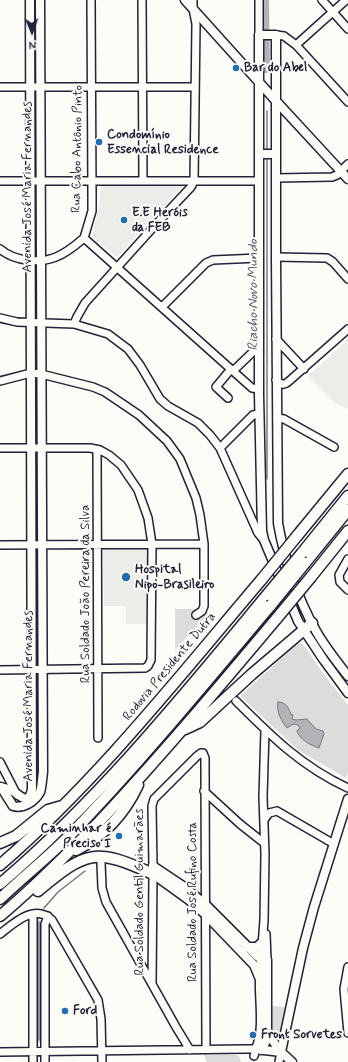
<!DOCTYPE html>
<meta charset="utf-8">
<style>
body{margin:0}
#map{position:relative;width:348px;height:1062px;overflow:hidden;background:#fdfcf7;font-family:Mynerve,sans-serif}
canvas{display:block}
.north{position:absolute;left:12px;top:12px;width:40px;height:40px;-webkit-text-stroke:3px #fdfcf7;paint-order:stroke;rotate:178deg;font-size:11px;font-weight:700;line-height:16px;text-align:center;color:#22223b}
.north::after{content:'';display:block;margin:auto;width:14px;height:18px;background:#22223b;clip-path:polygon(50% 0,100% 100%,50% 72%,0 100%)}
</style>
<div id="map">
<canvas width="348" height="1062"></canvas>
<div class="north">N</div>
</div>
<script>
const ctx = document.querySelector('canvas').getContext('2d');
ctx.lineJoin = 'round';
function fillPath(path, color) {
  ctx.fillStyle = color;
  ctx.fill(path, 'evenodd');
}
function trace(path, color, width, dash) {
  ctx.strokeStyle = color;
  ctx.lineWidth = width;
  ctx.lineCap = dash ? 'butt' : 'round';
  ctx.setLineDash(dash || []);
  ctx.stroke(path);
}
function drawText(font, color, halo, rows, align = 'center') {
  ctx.font = font + ' Mynerve,sans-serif';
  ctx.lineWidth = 4;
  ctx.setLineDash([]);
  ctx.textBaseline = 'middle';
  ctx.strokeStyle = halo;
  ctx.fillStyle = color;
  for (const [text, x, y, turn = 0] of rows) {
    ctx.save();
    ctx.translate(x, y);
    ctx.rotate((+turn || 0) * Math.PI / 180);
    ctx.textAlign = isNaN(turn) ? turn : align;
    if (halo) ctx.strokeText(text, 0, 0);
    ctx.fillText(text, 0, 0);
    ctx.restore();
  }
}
fillPath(new Path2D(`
 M 180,185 L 181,187 L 180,189 L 117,257 L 92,237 L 98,211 L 101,186 Z
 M 348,339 L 348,409 L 335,403 L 308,376 Z
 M 147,547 L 148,624 L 126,624 L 126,606 L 104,606 L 103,548 Z`), '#ecece9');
fillPath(new Path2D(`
 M 175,609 L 196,609 L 209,613 L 175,650 Z
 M 298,643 L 302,643 L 326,677 L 348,705 L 348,773 L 346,778 L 298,750 L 240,696 Z
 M 39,919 L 42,921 L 42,1039 L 41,1042 L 39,1044 L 36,1042 L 36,921 Z
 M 272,1006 L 286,1007 L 281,1035 L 278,1036 L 273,1034 L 271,1026 Z
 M 204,1055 L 237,1055 L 240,1058 L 241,1062 L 207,1062 Z`), '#dddcdb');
const water = new Path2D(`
 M 278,702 C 286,702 288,707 291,714 L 293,715 L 292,719 L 296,720 L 307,719 L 316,729 L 323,731 L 324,734 L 319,748 C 310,745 300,740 297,731 L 300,728 L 298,725 L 293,724 L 287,728 C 281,720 276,712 278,702 Z`);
fillPath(water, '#b2b2b7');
trace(water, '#787885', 1);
trace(new Path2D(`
 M 267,111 L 267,151
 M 267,156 L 267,479
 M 44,908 L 58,892 L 85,871
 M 39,922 L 39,1040`), '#787885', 1.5);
trace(new Path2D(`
 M 265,0 L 266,69`), '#b2b2b7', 8);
const minor = new Path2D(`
 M 142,0 L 143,181
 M 259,0 L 259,35
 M 322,0 L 348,29
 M 276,35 L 284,36 L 296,45 L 348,102
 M 296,45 L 346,0
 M 0,87 L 194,87
 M 276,178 L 332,177 L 337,175 L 348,164
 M 0,181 L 259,181
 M 84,238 L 252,388 L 259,389
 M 0,249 C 14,261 39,264 56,257 C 66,253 76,245 84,238 L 92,211 L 92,195 L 91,0
 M 276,257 L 327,258 L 333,262 L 348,279
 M 162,307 L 206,263 L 213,260 L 259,258
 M 0,318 L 17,322 L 74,324 L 108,334 L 128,349 L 140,365 L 160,399 L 168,406 L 198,423 L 210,435 L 220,448 L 258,533 L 263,539
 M 74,324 L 77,317 L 85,303 L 159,221 L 191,187 L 194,181 L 196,24 L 193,8 L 193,0
 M 276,339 L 304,369
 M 233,371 L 259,346
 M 276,380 C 281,384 283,386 288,382 L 348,329
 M 0,381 L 31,373 L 41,374 L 93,387 L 105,392 L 139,415 L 167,441 L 180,459 L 196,498 L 200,515 L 204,544 L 204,606 L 202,611 L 196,615
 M 228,398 L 216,387 L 231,369
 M 277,418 L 284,419 L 334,447
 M 0,448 L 90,448 L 100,450 L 109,455 L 121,465 L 138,490 L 148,518 L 152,544 L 151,660 L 148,666 L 145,668 L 0,670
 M 220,448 L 253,415 L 259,414
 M 97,450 L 98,738
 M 0,545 L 204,544
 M 348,559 L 339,575 L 340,582 L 348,590
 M 236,701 C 271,736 302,767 348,788
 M 0,762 L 17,795
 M 204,791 L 240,824 L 264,843
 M 264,820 L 269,813 L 277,811 L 334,844
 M 101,863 L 102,888 L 106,902 L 176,1027 L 190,1050
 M 153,866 L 152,806 L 154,799 L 197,756 L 201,753 L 203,753 L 205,758 L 205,765 L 206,1049
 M 33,914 L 33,1062
 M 0,934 C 14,923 35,903 52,920 L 98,1000 L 101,1019 L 102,1062
 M 266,934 L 267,960
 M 261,959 L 264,920 L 265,854 L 263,797 L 265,730
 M 348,967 L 344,989 L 348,1033
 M 152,984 L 153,874
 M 0,1052 L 246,1049 L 256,1049 L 254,1056
 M 45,1062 L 45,924 L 48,916
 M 279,1062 L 281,1052`);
const major = new Path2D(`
 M 185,0 L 276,101 L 348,179
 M 259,154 L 276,154
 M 348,676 C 337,662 325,647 316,631 C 298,599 284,559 278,523 L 276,257 L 276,35 L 259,35 L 259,394 L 262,531 L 264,540 L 298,621 L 323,659 L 348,693
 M 0,787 C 4,788 9,789 13,791 C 20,796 29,806 32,789 L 30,0
 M 1,787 L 13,806 C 24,809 35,801 40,792 C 42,786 42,778 43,772 L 40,0
 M 153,866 L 153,874 L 189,900 L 205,914 L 254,965 L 259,977
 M 153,866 L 183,886 L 205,904 L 258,957 L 267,960
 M 247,947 L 257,947 L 262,942
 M 261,959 C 261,965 260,971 260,978 C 259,1000 265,1029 256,1049 L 281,1052
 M 267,1033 L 281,1052 L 292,1062
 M 261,1050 L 265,1043 L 267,1033 L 267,960
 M 281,1052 L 303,948 L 314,907 L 348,799`);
const highway = new Path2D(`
 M 297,536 L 348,474
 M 302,553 L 348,496
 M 305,563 L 348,510
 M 311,577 L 348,531
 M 185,729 L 200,722 L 252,674 L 312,623
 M 0,843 L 16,836 L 48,810 L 62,806
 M 76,850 C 104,836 125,813 138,785
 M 0,865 C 98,780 178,678 262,579
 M 0,884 C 100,799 183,696 267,595
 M 38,891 C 86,851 95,847 153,874
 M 0,899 C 24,876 51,855 74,831 C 143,759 207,681 271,605
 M 0,916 C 35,887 67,854 99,822 C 161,756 219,687 277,618`);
trace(minor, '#22223b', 10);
trace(major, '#22223b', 11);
trace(highway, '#22223b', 13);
trace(minor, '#fdfcf7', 7);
trace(major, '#fdfcf7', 8);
trace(highway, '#fdfcf7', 10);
const highwayBridge = new Path2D(`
 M 262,579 L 297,536
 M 267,595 L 302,553
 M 271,605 L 305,563
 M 277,618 L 311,577`);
trace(highwayBridge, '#22223b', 13, []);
trace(highwayBridge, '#fdfcf7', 10);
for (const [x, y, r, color] of [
 [236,68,4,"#1f6fb2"],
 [99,142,4,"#1f6fb2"],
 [124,220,4,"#1f6fb2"],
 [126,577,5,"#1f6fb2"],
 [119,836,4,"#1f6fb2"],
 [65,1011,4,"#1f6fb2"],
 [253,1035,4,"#1f6fb2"]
]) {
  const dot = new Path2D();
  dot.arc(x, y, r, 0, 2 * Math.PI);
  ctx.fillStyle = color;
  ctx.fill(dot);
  trace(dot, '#fdfcf7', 1.5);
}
drawText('bold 13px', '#22223b', '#fdfcf7', [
 ["Bar do Abel",244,68],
 ["Condomínio",107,135],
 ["Essencial Residence",107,150],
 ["E.E Heróis",132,213],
 ["da FEB",132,228],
 ["Hospital",135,570],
 ["Nipo-Brasileiro",135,585],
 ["Caminhar é",111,829,"right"],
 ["Preciso I",111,844,"right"],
 ["Ford",73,1011],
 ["Front Sorvetes",261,1035]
], 'left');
drawText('13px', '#22223b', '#fdfcf7', [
 ["Rua Cabo Antônio Pinto",78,149,-89],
 ["Avenida José Maria Fernandes",28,187,-90],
 ["Rua Soldado João Pereira da Silva",86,594,-90],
 ["Rodovia Presidente Dutra",170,667,-50],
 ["Avenida José Maria Fernandes",29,696,-90],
 ["Rua Soldado Gentil Guimarães",140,892,-90],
 ["Rua Soldado José Rufino Costa",193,902,-90]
]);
drawText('italic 14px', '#545466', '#fdfcf7', [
 ["Riacho Novo Mundo",254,295,-90]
]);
</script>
